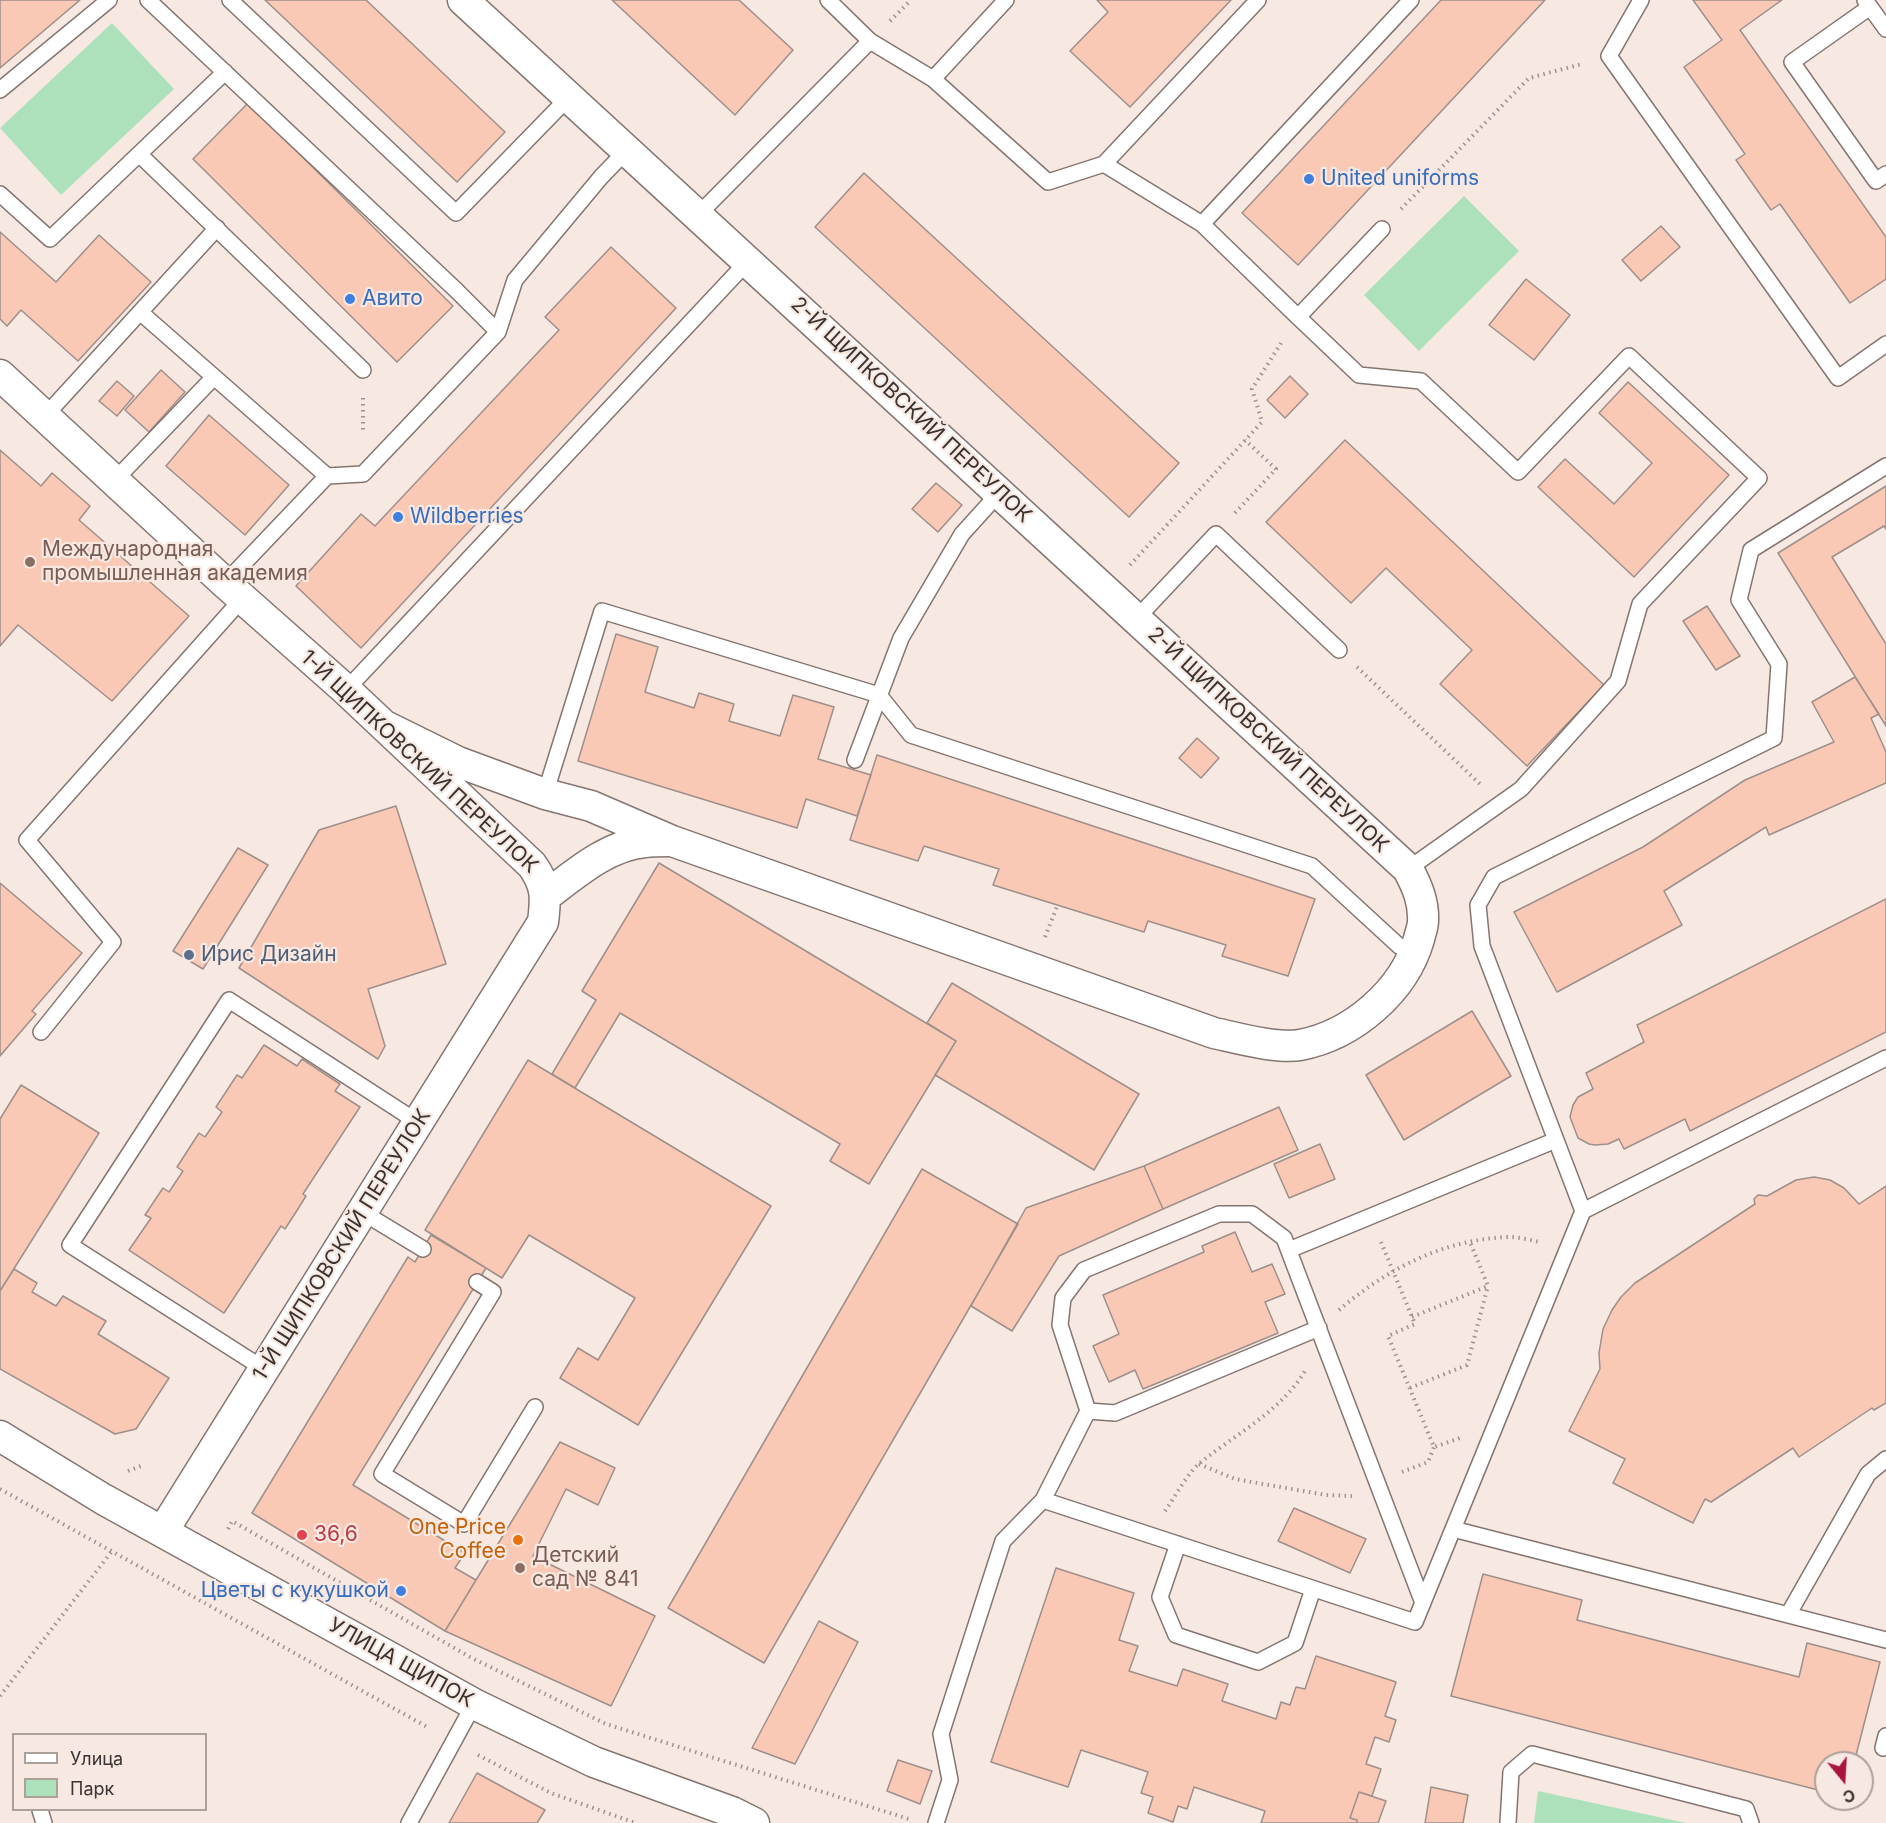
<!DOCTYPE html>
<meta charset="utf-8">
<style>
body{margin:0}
#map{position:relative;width:1886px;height:1823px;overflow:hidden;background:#f8e8e2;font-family:Inter,sans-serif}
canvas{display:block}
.legend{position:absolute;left:12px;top:1733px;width:195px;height:78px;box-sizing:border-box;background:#f8e8e2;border:2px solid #aca09b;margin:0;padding:8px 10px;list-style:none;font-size:18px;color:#393331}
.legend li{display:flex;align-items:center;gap:12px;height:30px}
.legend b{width:30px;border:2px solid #aca09b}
.north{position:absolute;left:1814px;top:1751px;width:60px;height:60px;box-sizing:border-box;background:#f8e8e2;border:2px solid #aca09b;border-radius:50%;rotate:162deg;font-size:16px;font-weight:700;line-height:24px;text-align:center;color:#393331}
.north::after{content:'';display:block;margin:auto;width:21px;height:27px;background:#ab153b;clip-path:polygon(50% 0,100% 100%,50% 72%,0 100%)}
</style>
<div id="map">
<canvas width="1886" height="1823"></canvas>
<ul class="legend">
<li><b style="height:8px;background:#fff"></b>Улица</li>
<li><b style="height:16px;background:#ade1bc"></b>Парк</li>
</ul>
<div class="north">С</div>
</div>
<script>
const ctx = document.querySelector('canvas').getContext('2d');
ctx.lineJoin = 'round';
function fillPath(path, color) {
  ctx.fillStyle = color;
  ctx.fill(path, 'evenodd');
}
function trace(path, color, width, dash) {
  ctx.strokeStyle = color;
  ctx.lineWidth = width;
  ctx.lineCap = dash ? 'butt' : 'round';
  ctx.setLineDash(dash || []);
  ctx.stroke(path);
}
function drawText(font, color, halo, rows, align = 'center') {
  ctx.font = font + ' Inter,sans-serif';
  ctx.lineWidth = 4.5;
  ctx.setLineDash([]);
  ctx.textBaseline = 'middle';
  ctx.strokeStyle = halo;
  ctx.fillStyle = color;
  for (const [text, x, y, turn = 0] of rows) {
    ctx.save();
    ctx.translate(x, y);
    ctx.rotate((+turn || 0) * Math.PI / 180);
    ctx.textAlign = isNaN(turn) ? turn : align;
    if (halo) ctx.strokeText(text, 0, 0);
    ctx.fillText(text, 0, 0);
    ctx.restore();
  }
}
fillPath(new Path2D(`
 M 112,23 L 174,89 L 61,195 L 0,128 Z
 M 1464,196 L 1519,251 L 1419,351 L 1364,295 Z
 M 1538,1791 L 1686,1823 L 1534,1823 Z`), '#ade1bc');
const building = new Path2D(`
 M 0,0 L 80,0 L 0,68 Z
 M 265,0 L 366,0 L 505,132 L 457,182 Z
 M 612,0 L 739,0 L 793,50 L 735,115 Z
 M 1097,0 L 1231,0 L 1130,107 L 1070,51 L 1108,12 Z
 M 1441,0 L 1545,0 L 1298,265 L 1242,213 Z
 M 1693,0 L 1782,0 L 1740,30 L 1886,237 L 1886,279 L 1850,303 L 1780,204 L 1771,210 L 1736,160 L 1745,154 L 1684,67 L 1722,40 Z
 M 248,103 L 453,306 L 397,362 L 193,159 Z
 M 864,173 L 1179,463 L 1129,517 L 815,227 Z
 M 1661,226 L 1680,247 L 1641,281 L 1622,260 Z
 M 0,232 L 56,282 L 99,235 L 151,282 L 78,361 L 21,310 L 7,326 L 0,319 Z
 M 611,247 L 676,308 L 361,648 L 296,586 L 361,514 L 375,526 L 559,330 L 545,317 Z
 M 1526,279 L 1570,315 L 1534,360 L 1489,325 Z
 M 161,370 L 185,392 L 149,432 L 125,410 Z
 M 1290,376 L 1308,394 L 1285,418 L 1267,400 Z
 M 117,381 L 134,396 L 117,416 L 99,401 Z
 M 1628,382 L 1729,475 L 1634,577 L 1538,487 L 1565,459 L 1614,504 L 1652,463 L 1599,413 Z
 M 209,415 L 289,485 L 245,535 L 166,466 Z
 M 1345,440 L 1604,685 L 1527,766 L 1440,684 L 1472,650 L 1386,568 L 1351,603 L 1266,522 Z
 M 0,450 L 41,486 L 52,473 L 90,506 L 79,520 L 189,616 L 112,701 L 18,625 L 0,646 Z
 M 936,483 L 962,505 L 938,532 L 912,509 Z
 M 1886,486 L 1886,529 L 1884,526 L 1832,557 L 1886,644 L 1886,726 L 1778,553 Z
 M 1707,606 L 1740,656 L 1716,670 L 1683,621 Z
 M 616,634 L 658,647 L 645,692 L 694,708 L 699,693 L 734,704 L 729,721 L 780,736 L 793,695 L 834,707 L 818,759 L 871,775 L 857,816 L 806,799 L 797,828 L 578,761 Z
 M 1855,677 L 1879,714 L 1871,718 L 1886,752 L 1886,783 L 1769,835 L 1766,827 L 1664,891 L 1682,925 L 1557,992 L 1514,912 L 1643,847 L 1745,780 L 1834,742 L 1812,702 Z
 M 1197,738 L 1219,758 L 1201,778 L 1179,758 Z
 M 877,755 L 1315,899 L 1288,976 L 1222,956 L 1226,945 L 1148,921 L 1144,932 L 993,885 L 999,869 L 924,846 L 918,861 L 850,840 Z
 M 396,806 L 446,964 L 368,989 L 385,1046 L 378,1059 L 239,968 L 319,830 Z
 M 238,848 L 268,865 L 203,969 L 173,951 Z
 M 659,863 L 956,1041 L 869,1184 L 830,1161 L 840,1144 L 620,1013 L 575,1088 L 552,1074 L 596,1000 L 582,991 Z
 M 0,883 L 82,953 L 32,1011 L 36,1014 L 0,1056 Z
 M 1886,899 L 1886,1032 L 1690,1131 L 1685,1119 L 1624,1149 L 1619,1139 L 1608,1144 L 1595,1145 L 1589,1144 L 1578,1138 L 1570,1117 L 1573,1105 L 1578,1097 L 1593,1089 L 1586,1073 L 1644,1042 L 1637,1025 Z
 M 952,983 L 1139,1094 L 1094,1170 L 935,1075 L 956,1041 L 927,1023 Z
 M 1472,1011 L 1511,1076 L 1404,1140 L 1366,1075 Z
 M 264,1045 L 297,1066 L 302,1059 L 340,1084 L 335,1091 L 360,1107 L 303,1194 L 306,1196 L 296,1212 L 285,1229 L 281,1226 L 224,1313 L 129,1250 L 151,1218 L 145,1215 L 163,1188 L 169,1192 L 183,1171 L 177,1167 L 199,1133 L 205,1137 L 222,1112 L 216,1107 L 237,1075 L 242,1078 Z
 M 528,1060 L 771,1206 L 638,1425 L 560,1378 L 578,1348 L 598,1360 L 635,1298 L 529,1235 L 502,1278 L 425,1230 Z
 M 21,1085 L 99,1133 L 0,1291 L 0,1119 Z
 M 1279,1107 L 1298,1150 L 1163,1209 L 1144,1166 Z
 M 1320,1144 L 1335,1179 L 1289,1198 L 1274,1164 Z
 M 1144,1166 L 1163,1209 L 1059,1256 L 1012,1331 L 971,1306 L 1026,1208 Z
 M 922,1169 L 1018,1224 L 764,1663 L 668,1608 Z
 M 1814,1177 L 1830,1180 L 1844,1188 L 1859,1204 L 1886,1186 L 1886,1403 L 1874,1410 L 1872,1408 L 1799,1457 L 1793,1448 L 1711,1502 L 1705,1499 L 1693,1523 L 1613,1483 L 1625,1459 L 1569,1431 L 1600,1369 L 1599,1353 L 1603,1329 L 1612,1310 L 1621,1297 L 1635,1283 L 1755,1204 L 1754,1199 L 1758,1195 L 1767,1196 L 1796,1180 Z
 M 1235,1232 L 1252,1272 L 1272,1264 L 1285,1294 L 1265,1302 L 1278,1333 L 1143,1389 L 1135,1370 L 1109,1382 L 1093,1346 L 1119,1334 L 1103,1295 L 1204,1252 L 1202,1246 Z
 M 431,1235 L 486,1268 L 353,1485 L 465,1553 L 455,1568 L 476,1580 L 445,1631 L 252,1513 L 408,1257 L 415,1262 Z
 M 14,1269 L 37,1283 L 32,1292 L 56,1306 L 63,1296 L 106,1321 L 98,1334 L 169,1378 L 136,1429 L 115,1434 L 0,1369 L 0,1291 Z
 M 560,1442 L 615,1468 L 598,1505 L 566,1489 L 533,1556 L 655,1616 L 611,1706 L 445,1631 Z
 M 1294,1508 L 1366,1539 L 1350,1573 L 1278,1541 Z
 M 1056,1568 L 1134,1593 L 1119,1640 L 1138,1646 L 1129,1671 L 1177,1686 L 1183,1669 L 1228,1684 L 1222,1701 L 1276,1719 L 1281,1702 L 1290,1705 L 1296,1687 L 1305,1689 L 1316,1656 L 1396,1682 L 1385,1716 L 1396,1720 L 1389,1742 L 1375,1737 L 1366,1764 L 1381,1769 L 1372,1796 L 1359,1792 L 1350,1818 L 1357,1820 L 1357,1823 L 1261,1823 L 1265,1811 L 1194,1787 L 1187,1809 L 1178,1806 L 1173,1822 L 1148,1813 L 1153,1797 L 1141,1793 L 1148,1772 L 1081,1750 L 1068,1787 L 991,1762 Z
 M 1483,1574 L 1582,1600 L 1577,1620 L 1799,1677 L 1807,1643 L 1880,1662 L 1854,1763 L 1826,1763 L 1826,1792 L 1451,1696 Z
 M 819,1621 L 858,1642 L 795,1764 L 752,1748 Z
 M 898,1760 L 932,1771 L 920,1804 L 887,1791 Z
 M 477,1773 L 545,1810 L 537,1823 L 449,1823 Z
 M 1431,1787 L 1468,1795 L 1463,1823 L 1425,1823 Z
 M 1359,1792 L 1386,1801 L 1378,1823 L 1357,1823 L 1357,1820 L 1350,1818 Z`);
fillPath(building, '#fac9b6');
trace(building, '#9e8f8a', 1.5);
const service = new Path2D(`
 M 148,0 L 457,291 L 498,332
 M 230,0 L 456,213 L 568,98
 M 828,0 L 870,41
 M 1006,0 L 933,79 L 1048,182 L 1104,164 L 1202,224 L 1298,317 L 1382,229
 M 1641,0 L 1609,56 L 1838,378 L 1886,344
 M 1865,0 L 1886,29
 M 1870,7 L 1792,62 L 1876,181 L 1886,174
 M 0,90 L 109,0
 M 139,154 L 225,72
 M 1104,164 L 1258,0
 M 0,194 L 50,239 L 139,154 L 363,370
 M 698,215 L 870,41 L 933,79
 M 1202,224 L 1411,0
 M 140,312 L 327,476
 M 1298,317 L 1359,375 L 1421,381 L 1518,472 L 1629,356 L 1759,478 L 1640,604 L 1618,681 L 1521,789 L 1408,869
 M 45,416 L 217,228
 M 114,481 L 214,377
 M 225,583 L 327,476 L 363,474 L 498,332 L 515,280 L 601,177 L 627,150
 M 1137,618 L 1216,534 L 1339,650
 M 346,690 L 748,261
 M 855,760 L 901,638 L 962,534 L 1000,492
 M 545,794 L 602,611 L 879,695 L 911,735 L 1312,866 L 1399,946 L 1415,954
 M 41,1032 L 113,942 L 27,840 L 242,599
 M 1583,1211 L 1886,1058
 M 362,1212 L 423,1249
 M 1289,1250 L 1556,1140
 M 477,1282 L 493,1292 L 382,1474 L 464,1524 L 535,1407
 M 264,1369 L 70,1245 L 229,1000 L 419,1123
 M 1088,1411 L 1115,1413 L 1319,1328
 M 1043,1500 L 1088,1411 L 1060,1325 L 1063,1298 L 1084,1270 L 1219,1214 L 1252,1214 L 1284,1238 L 1423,1603
 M 1453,1529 L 1886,1640
 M 1178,1544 L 1160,1597 L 1176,1635 L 1258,1662 L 1295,1643 L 1313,1589
 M 1788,1615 L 1868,1474 L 1886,1459
 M 1883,1748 L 1886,1736
 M 40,1810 L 44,1823
 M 409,1823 L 474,1704
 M 936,1823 L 950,1780 L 941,1734 L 1003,1541 L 1043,1500 L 1415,1622 L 1583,1211 L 1482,946 L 1478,905 L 1494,877 L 1774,738 L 1779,664 L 1739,600 L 1751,550 L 1886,466
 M 1508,1823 L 1511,1772 L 1532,1754 L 1746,1809 L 1751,1823`);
const minor = new Path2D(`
 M 0,375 L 225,583 L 346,690 L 532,865 C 547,886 546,898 543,922 L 163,1531
 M 387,727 L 458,762 L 545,794 L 591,806 L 672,841 L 1214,1033 C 1237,1038 1277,1049 1300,1045 C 1353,1035 1404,991 1419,939 C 1420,934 1423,927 1423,921 C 1424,902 1417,886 1408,869 L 463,0
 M 546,896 C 575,874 608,845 645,842 C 653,841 661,841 669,841
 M 0,1436 L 103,1499 L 474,1704 L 594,1762 L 732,1812 L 754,1823`);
trace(service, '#837570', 18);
trace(minor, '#837570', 33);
trace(new Path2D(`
 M 890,21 L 911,0
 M 1401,209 L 1529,78 L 1582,64
 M 363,398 L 363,432
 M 1235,513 L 1276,469 L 1245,440
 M 1130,565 L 1262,422 L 1252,389 L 1283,340
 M 1357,667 L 1480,784
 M 1045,937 L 1058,904
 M 1381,1242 L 1415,1324 L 1388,1336 L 1434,1447 L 1460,1438
 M 1339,1310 C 1387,1269 1444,1239 1509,1237 C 1519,1237 1530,1240 1540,1242
 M 1412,1317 L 1488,1286 L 1470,1242
 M 1410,1388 L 1467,1365 L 1488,1286
 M 1199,1464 L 1235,1479 L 1326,1495 L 1352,1496
 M 128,1471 L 141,1466
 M 1402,1472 L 1428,1462 L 1434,1447
 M 0,1489 L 429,1728
 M 1165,1511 C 1175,1497 1188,1472 1201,1462 C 1236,1434 1281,1411 1305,1371
 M 228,1529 L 232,1521 L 470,1657 L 606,1724 L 909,1819
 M 0,1696 L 112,1551
 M 478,1755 L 551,1793 L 636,1823`), '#9d928e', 4, [1.5, 4.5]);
trace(service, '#fff', 15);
trace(minor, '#fff', 30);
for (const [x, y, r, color] of [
 [1309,179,6,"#3f7fe0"],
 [350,299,6,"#3f7fe0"],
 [398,517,6,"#3f7fe0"],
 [30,562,6,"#8d6e63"],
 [189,955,6,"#5c6f8a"],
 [302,1535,6,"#e0444e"],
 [518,1540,6,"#e8710a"],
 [520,1568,6,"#8d6e63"],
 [401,1591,6,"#3f7fe0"]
]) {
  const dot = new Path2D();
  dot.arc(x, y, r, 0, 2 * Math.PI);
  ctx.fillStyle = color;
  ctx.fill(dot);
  trace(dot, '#f8e8e2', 2);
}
drawText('21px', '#366cbe', '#f8e8e2', [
 ["United uniforms",1321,179],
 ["Авито",362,299],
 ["Wildberries",410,517],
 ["Цветы с кукушкой",389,1591,"right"]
], 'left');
drawText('21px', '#393331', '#f8e8e2', [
 ["2-Й ЩИПКОВСКИЙ ПЕРЕУЛОК",911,410,43],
 ["2-Й ЩИПКОВСКИЙ ПЕРЕУЛОК",1268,740,43],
 ["1-Й ЩИПКОВСКИЙ ПЕРЕУЛОК",419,762,43],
 ["1-Й ЩИПКОВСКИЙ ПЕРЕУЛОК",342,1245,-58],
 ["УЛИЦА ЩИПОК",401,1663,29]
]);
drawText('21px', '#785e54', '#f8e8e2', [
 ["Международная",42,550],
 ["промышленная академия",42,574],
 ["Детский",532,1556],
 ["сад № 841",532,1580]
], 'left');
drawText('21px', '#4e5e75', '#f8e8e2', [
 ["Ирис Дизайн",201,955]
], 'left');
drawText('21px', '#c56008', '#f8e8e2', [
 ["One Price",506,1528],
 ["Coffee",506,1552]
], 'right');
drawText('21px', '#be3a42', '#f8e8e2', [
 ["36,6",314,1535]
], 'left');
</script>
